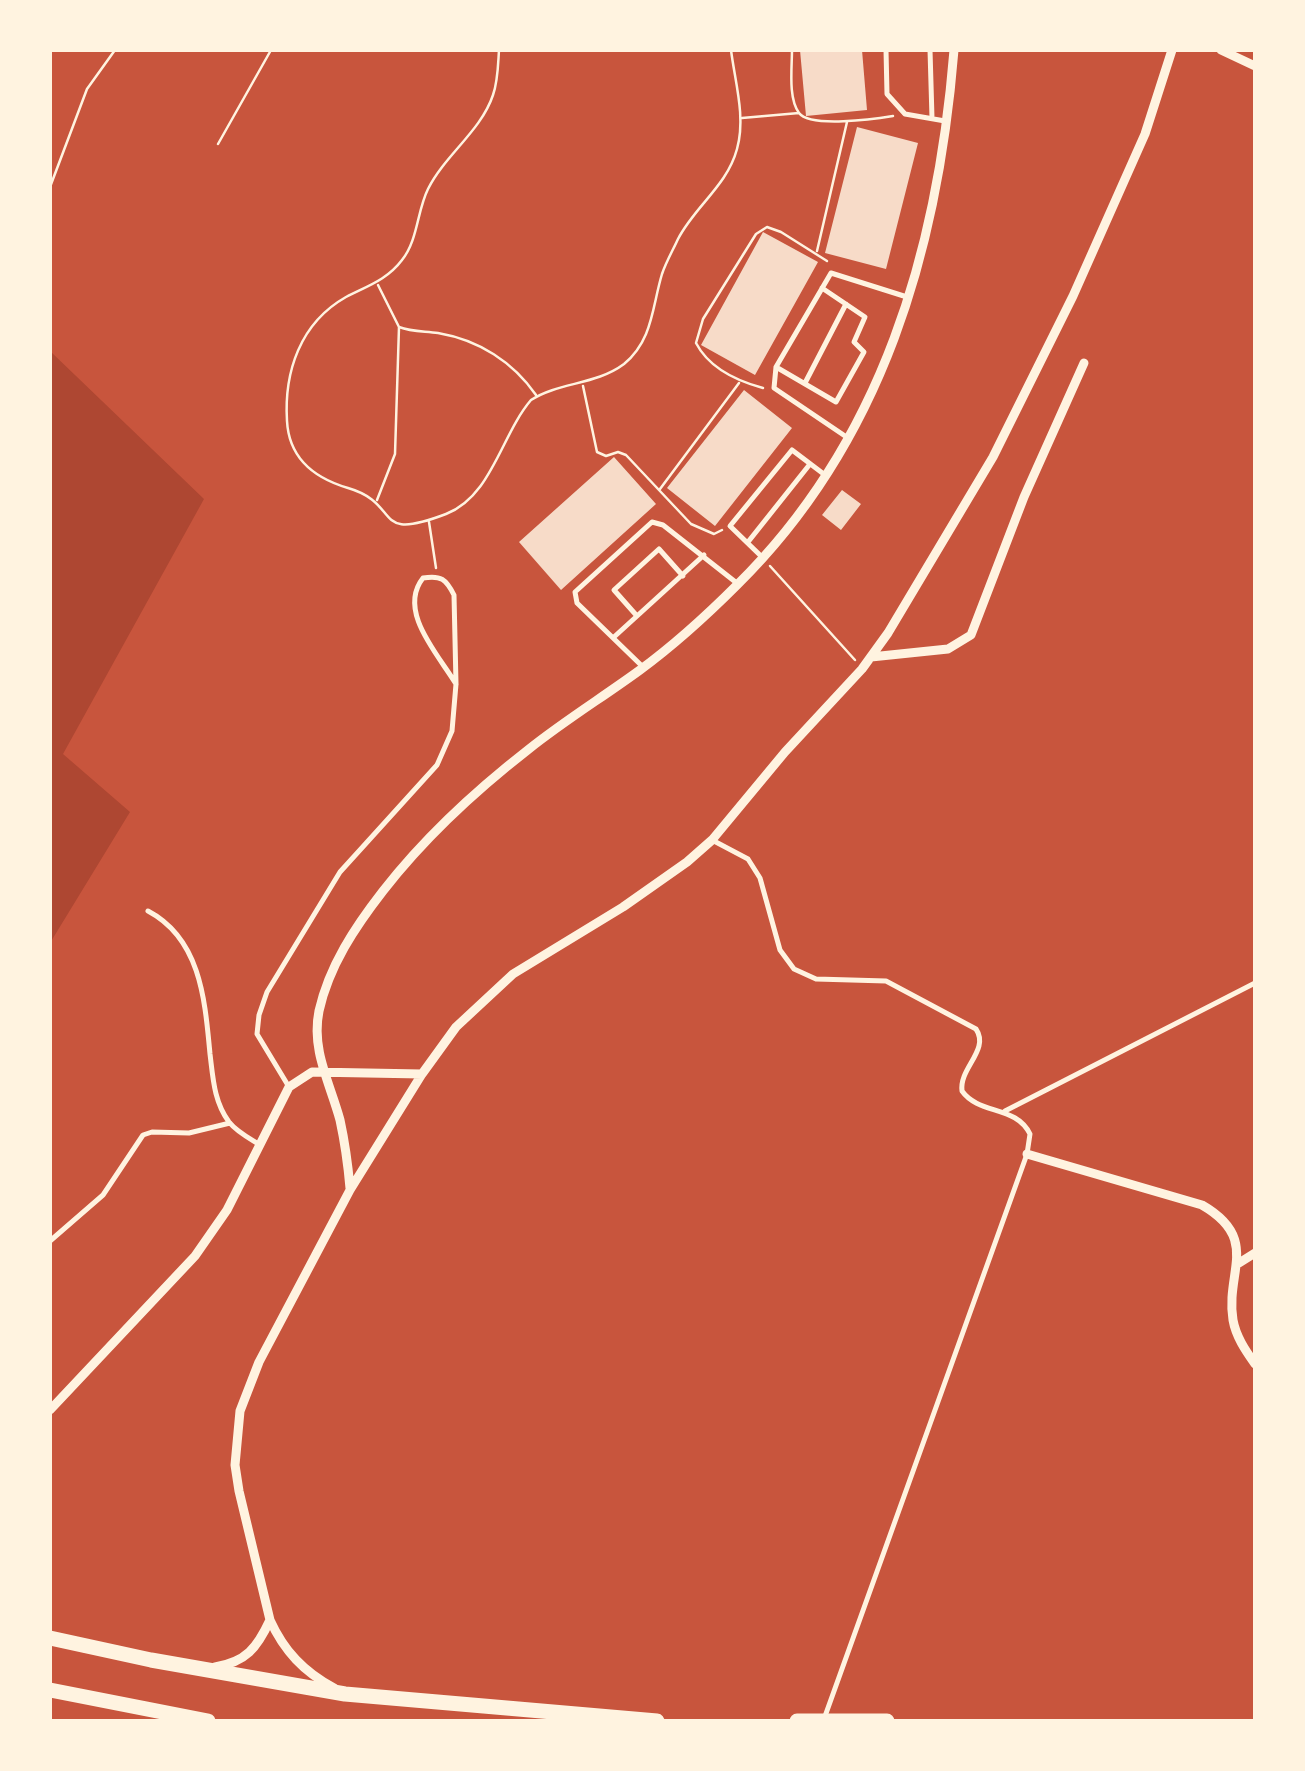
<!DOCTYPE html>
<style>
body{margin:0}
#map{position:relative;width:1305px;height:1771px;overflow:hidden;background:#c8553d;font-family:"Public Sans",sans-serif}
canvas{display:block}
.frame{position:absolute;inset:0;border:52px solid #fff3e0;pointer-events:none}
</style>
<div id="map">
<canvas width="1305" height="1771"></canvas>
<div class="frame"></div>
</div>
<script>
const ctx = document.querySelector('canvas').getContext('2d');
ctx.lineJoin = 'round';
function fillPath(path, color) {
  ctx.fillStyle = color;
  ctx.fill(path, 'evenodd');
}
function trace(path, color, width, dash) {
  ctx.strokeStyle = color;
  ctx.lineWidth = width;
  ctx.lineCap = dash ? 'butt' : 'round';
  ctx.setLineDash(dash || []);
  ctx.stroke(path);
}
fillPath(new Path2D(`
 M 50,351 L 204,499 L 63,754 L 130,812 L 50,943 Z`), '#ae4732');
fillPath(new Path2D(`
 M 800,50 L 862,50 L 867,110 L 806,116 Z
 M 857,127 L 918,143 L 886,269 L 825,253 Z
 M 763,232 L 818,262 L 755,375 L 701,345 Z
 M 744,390 L 792,428 L 715,526 L 667,488 Z
 M 614,457 L 656,504 L 561,590 L 519,542 Z
 M 842,490 L 861,504 L 841,530 L 822,515 Z`), '#f7dbc8');
trace(new Path2D(`
 M 499,50 C 498,65 498,81 493,95 C 481,131 445,155 428,189 C 417,211 418,240 402,260 C 387,280 367,286 346,297 C 300,323 284,372 287,421 C 289,459 314,478 348,488 C 403,504 370,543 446,514 C 492,496 501,435 531,400 C 559,382 596,385 624,364 C 653,340 652,307 662,274 C 666,262 673,250 678,239 C 695,206 727,186 737,149 C 746,117 735,82 731,50
 M 792,50 C 792,68 788,98 799,113 C 810,128 875,119 893,116
 M 742,118 L 799,113
 M 218,144 L 271,50
 M 50,187 L 87,89 L 115,50
 M 817,251 L 847,122
 M 378,285 L 399,327 C 412,332 425,331 438,333 C 479,340 513,362 536,395
 M 583,386 L 597,452 L 606,456 L 618,452 L 626,455 L 691,524 L 714,534 L 722,530
 M 763,388 C 737,381 709,368 696,343 L 703,319 L 756,234 L 767,227 L 781,232 L 827,261
 M 660,489 L 739,383
 M 377,500 L 395,454 L 399,327
 M 429,522 L 436,568
 M 770,566 L 855,660`), '#fff3e0', 2.5);
trace(new Path2D(`
 M 886,50 L 887,94 L 905,114 L 945,121
 M 930,50 L 932,118
 M 776,367 L 836,402 L 864,352 L 854,342 L 865,317 L 822,288
 M 805,383 L 846,304
 M 848,438 L 774,388 L 776,367 L 831,273 L 907,297
 M 748,542 L 810,464
 M 762,557 L 730,526 L 792,450 L 825,475
 M 637,616 L 614,590 L 659,549 L 683,576
 M 614,637 L 704,555
 M 643,667 L 577,603 L 575,592 L 652,522 L 663,525 L 738,584
 M 712,840 L 748,859 L 760,878 L 780,950 L 794,969 L 816,979 L 886,981 L 976,1029 C 990,1050 959,1068 962,1091 C 979,1115 1016,1105 1030,1134 L 1027,1154 L 824,1719
 M 148,911 C 201,939 205,1001 210,1054 C 213,1078 214,1102 229,1122 C 237,1132 249,1138 260,1145
 M 289,1087 L 257,1034 L 259,1015 L 267,992 L 340,872 L 437,765 L 452,731 L 456,684 L 454,595 C 446,579 441,575 423,578 C 397,611 438,654 456,684
 M 1005,1111 L 1255,983
 M 50,1241 L 103,1195 L 143,1135 L 152,1132 L 189,1133 L 230,1123`), '#fff3e0', 5);
trace(new Path2D(`
 M 1221,50 L 1255,66
 M 871,657 L 948,649 L 971,635 L 1024,497 L 1084,363
 M 1027,1154 L 1202,1205 C 1261,1239 1225,1272 1233,1320 C 1236,1337 1246,1351 1255,1364
 M 350,1188 C 348,1165 345,1143 340,1120 C 330,1083 311,1050 319,1011 C 329,966 355,927 383,891 C 425,837 475,791 529,749 C 564,721 603,697 640,670 C 674,645 707,615 737,585 C 883,441 938,249 954,50
 M 1239,1263 L 1255,1253
 M 50,1410 L 195,1256 L 227,1210 L 289,1087 L 312,1072 L 422,1074
 M 215,1667 C 246,1662 257,1648 270,1620
 M 334,1688 C 304,1672 284,1651 270,1620 L 239,1491 L 235,1465 L 240,1411 L 259,1362 L 350,1190 L 422,1074 L 456,1027 L 513,974 L 623,907 L 687,862 L 712,840 L 785,752 L 862,669 L 888,633 L 993,457 L 1073,296 L 1145,134 L 1172,50`), '#fff3e0', 9);
trace(new Path2D(`
 M 50,1638 L 151,1660 L 345,1694 L 657,1721
 M 50,1690 L 208,1721
 M 797,1721 L 887,1721`), '#fff3e0', 15);
</script>
